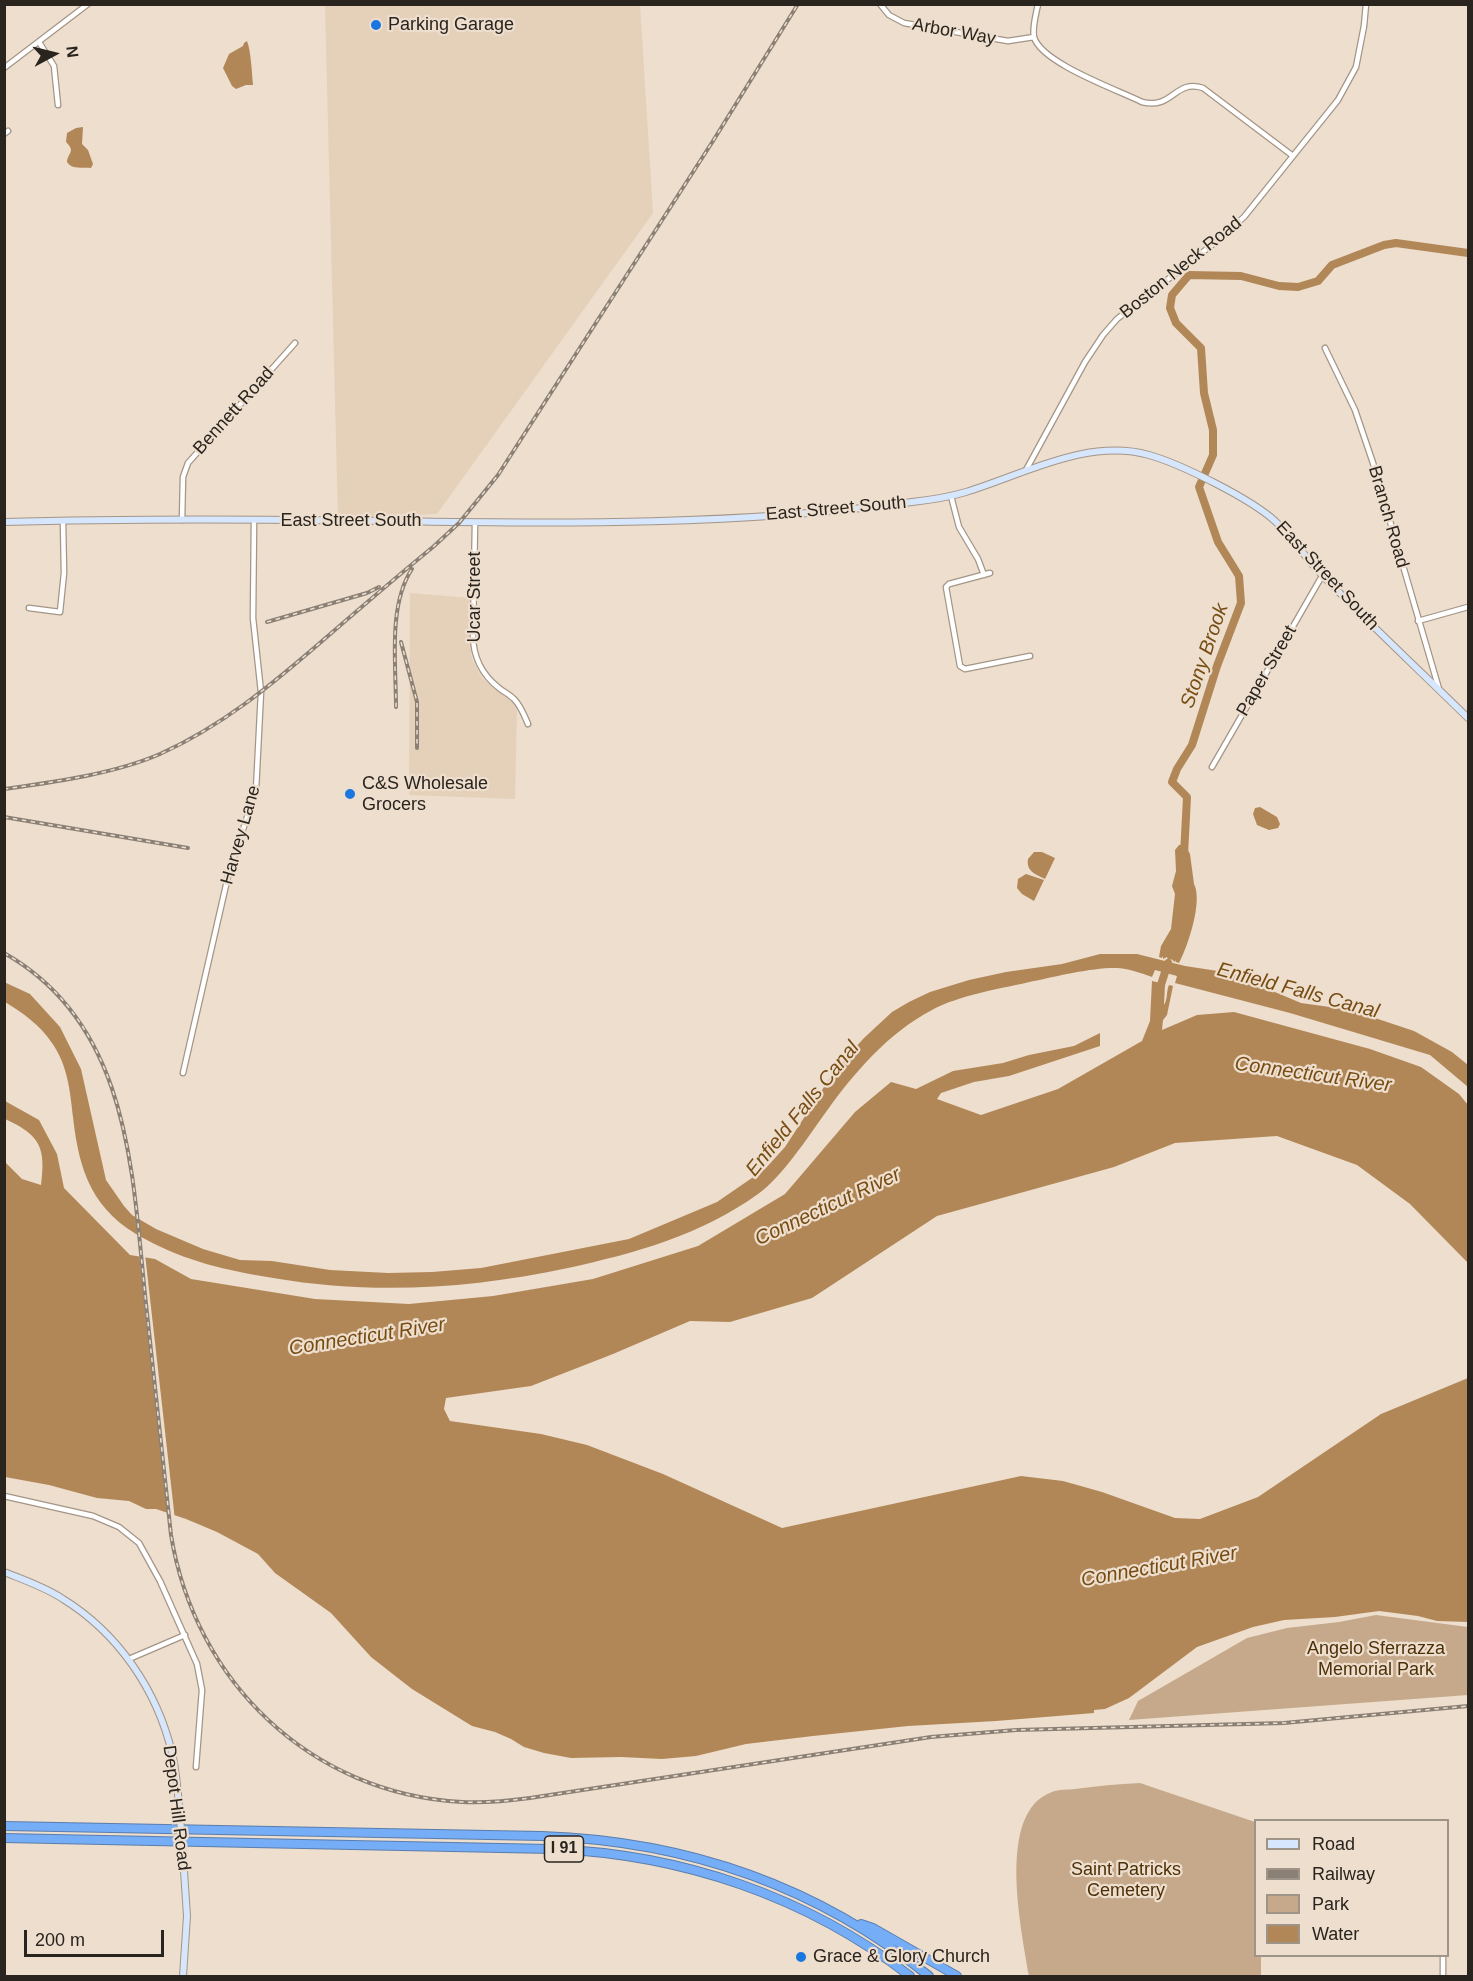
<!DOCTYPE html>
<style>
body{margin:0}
#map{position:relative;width:1473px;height:1981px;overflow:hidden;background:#eddece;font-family:Arial,sans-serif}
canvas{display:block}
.frame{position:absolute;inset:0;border:6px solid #2a241e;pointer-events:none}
.legend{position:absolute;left:1254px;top:1819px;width:195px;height:138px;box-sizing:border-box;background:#eddece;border:2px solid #9f9488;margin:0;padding:8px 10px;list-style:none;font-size:18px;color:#2a241e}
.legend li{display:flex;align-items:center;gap:12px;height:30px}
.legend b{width:30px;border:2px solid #9f9488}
.north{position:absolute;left:24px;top:24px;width:60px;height:60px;-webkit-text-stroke:4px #eddece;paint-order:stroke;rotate:83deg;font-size:16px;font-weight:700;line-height:24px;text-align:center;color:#2a241e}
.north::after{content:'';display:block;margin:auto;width:21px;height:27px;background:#2a241e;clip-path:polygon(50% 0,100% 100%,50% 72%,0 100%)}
.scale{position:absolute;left:24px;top:1930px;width:140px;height:27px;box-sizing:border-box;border:3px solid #2a241e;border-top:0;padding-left:8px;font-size:18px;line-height:21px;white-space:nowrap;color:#2a241e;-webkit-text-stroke:4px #eddece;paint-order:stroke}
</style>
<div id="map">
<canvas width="1473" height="1981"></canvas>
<div class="frame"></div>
<ul class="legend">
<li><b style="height:8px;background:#d6e6fd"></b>Road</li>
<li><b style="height:8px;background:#8b8075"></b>Railway</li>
<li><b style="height:16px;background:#c5a98a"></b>Park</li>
<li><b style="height:16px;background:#b28757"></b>Water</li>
</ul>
<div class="north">N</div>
<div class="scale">200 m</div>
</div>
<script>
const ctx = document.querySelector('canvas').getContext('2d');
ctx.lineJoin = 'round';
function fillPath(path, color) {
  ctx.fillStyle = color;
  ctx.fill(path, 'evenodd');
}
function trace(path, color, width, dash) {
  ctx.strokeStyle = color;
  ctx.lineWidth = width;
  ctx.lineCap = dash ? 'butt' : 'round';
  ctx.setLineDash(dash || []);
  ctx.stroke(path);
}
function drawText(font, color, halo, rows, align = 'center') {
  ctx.font = font + ' Arial,sans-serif';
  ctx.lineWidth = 4.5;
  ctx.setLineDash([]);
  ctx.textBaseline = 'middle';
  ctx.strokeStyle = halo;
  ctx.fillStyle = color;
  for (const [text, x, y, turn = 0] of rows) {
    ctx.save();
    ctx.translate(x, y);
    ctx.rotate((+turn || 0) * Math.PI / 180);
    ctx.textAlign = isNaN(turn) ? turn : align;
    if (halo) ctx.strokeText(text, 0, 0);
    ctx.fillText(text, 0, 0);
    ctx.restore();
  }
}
fillPath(new Path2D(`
 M 325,5 L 640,5 L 653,213 L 437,514 L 338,519 Z
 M 410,593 L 470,598 L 469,638 L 472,659 L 482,678 L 497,691 L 512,702 L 517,709 L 515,799 L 409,795 Z`), '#e5d0ba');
fillPath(new Path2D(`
 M 1376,1615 L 1468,1627 L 1468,1695 L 1129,1720 L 1138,1701 L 1247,1638 L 1287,1628 L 1339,1622 Z
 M 1140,1783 L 1255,1822 L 1256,1956 L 1261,1956 L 1261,1976 L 1029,1976 C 1022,1932 995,1812 1052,1792 C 1059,1789 1068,1790 1075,1789 C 1097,1786 1118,1784 1140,1783 Z`), '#c5a98a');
fillPath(new Path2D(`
 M 247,41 C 251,51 252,74 253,85 L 246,85 L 236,89 L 232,86 L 223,68 L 229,54 L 243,46 L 244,43 Z
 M 83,127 L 82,144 L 88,150 L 93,164 L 91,168 C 83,167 72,170 67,162 C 68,152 76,152 66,142 L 67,133 L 76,128 Z
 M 1260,807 L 1277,817 L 1280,824 L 1278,828 L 1269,830 L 1257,825 L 1253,814 L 1255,808 Z
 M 1179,845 L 1185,845 L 1190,854 L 1194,884 C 1203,901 1188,946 1179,963 L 1176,962 L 1176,960 L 1175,962 L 1171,959 L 1170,961 L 1168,960 L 1167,957 L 1163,959 L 1163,956 L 1162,958 L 1159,957 L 1161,946 L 1171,929 L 1175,894 L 1172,886 L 1176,871 L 1175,850 Z
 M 1034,852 L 1042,852 L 1055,858 L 1045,879 C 1035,874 1026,871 1028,859 Z
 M 1026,874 L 1044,880 L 1034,901 L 1022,894 L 1017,888 L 1018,879 Z
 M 1100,954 L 1137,954 L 1185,966 L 1231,973 L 1251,980 L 1263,987 L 1301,1003 L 1351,1010 L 1414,1031 L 1452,1052 L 1468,1065 L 1468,1087 L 1430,1055 L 1290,1013 L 1175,983 L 1177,976 L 1155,970 L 1152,977 C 1141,973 1130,969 1118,968 C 1094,967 1058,976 1034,981 C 1004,988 959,995 932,1010 C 888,1033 854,1073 826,1112 C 807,1138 783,1176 758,1194 C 701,1235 636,1253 568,1268 C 469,1289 373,1295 273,1278 C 225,1270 188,1262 145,1239 C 93,1212 79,1172 73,1117 C 70,1091 68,1066 52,1043 C 40,1025 23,1013 5,1002 L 4,982 L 30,994 L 60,1027 L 81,1069 L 106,1180 L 124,1206 L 132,1215 L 156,1229 L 203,1249 L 240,1260 L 272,1261 L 330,1270 L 388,1273 L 432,1272 L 481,1268 L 629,1239 L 717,1202 L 765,1169 L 785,1147 L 835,1070 L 864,1038 L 892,1012 L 909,1002 L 930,992 L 969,980 L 1006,972 L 1062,964 Z
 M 1152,981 L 1165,984 L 1164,1005 C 1168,999 1166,992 1169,985 L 1173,986 L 1167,1015 L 1163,1020 L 1162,1030 L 1197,1015 L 1234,1012 L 1370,1049 L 1421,1067 L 1459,1094 L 1468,1105 L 1468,1263 L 1410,1204 L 1357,1165 L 1277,1136 L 1175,1143 L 1114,1167 L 937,1216 L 812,1298 L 730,1322 L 690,1321 L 613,1354 L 531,1386 L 446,1398 L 444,1409 L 450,1421 L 541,1434 L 587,1445 L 663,1474 L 782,1528 L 1021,1476 L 1063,1481 L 1102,1492 L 1175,1518 L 1200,1519 L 1258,1497 L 1381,1414 L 1468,1378 L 1468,1622 L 1437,1621 L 1418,1616 L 1379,1611 L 1335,1617 L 1284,1620 L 1253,1627 L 1197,1647 L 1129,1698 L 1105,1709 L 1094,1710 L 1094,1713 L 996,1721 L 908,1726 L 813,1736 L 746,1744 L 696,1756 L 662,1759 L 621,1757 L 571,1758 L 544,1753 L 524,1747 L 511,1739 L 495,1732 L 472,1726 L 412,1689 L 371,1657 L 331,1613 L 275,1573 L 258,1554 L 217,1532 L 186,1519 L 156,1509 L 146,1509 L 129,1501 L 97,1498 L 49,1485 L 5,1477 L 4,1161 L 22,1179 L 41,1185 C 46,1147 40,1135 5,1119 L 5,1101 L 39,1120 L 57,1154 L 64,1188 L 130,1255 L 155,1259 L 191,1279 L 315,1299 L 409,1304 L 493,1296 L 593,1279 L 698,1246 L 785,1194 L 855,1112 L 891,1082 L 916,1089 L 953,1071 L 1003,1063 L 1029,1055 L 1074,1046 L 1100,1033 L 1100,1046 L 1009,1076 L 974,1082 L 941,1093 L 937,1099 L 981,1115 L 1058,1089 L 1142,1041 L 1150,1021 Z`), '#b28757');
fillPath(new Path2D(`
 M 139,1253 L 145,1254 L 175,1520 L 168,1518 Z`), '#eddece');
trace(new Path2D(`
 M 1184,855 L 1187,797 L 1172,782 L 1177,769 L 1192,745 L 1217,666 L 1241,603 L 1239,576 L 1218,542 L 1199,487 L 1213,455 L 1213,430 L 1204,393 L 1201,348 L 1176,323 L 1170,308 L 1172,295 L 1189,275 L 1241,276 L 1279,286 L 1298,287 L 1318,281 L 1332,265 L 1384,245 L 1396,243 L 1468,253
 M 1158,994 L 1168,963`), '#b28757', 8);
const street = new Path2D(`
 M 880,4 L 889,15 L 904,23 L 1008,41 L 1034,37
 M 1038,4 C 1036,15 1032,27 1034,37 C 1041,63 1118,90 1142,102 C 1173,110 1174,79 1203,88 L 1293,156
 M 39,42 L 54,66 L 58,105
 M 4,68 L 88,4
 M 4,134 L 8,131
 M 1325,348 L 1355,410 L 1373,463 L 1439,689
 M 1026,470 L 1085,362 L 1103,335 L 1117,319 L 1217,241 L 1244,217 L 1338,100 L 1356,67 L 1364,26 L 1366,4
 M 951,496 L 959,527 L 978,559 L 984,575
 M 182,520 L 183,477 L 188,463 L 295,343
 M 475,523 L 473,635 C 473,656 482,675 499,688 C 504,692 510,695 514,699 C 521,706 524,715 528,724
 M 990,573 L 949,584 L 946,587 L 960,666 L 965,669 L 1030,656
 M 29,608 L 60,612 L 64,573 L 63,521
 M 1418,621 L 1468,607
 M 1212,767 L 1322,576
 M 183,1073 L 229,872 L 256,790 L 261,692 L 253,618 L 254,521
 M 4,1496 L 93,1516 L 119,1527 L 139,1543 L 160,1581 L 197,1664 L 202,1690 L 196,1767
 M 129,1659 L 185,1635
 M 1443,1976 L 1443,1956`);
const secondary = new Path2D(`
 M 4,522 C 133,518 263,519 392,521 C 565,524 740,525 912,502 C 930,500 949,497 966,492 C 1025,474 1087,438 1149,455 C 1181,464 1251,499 1275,521 C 1294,539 1308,562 1327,580 C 1373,627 1421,672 1468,718
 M 4,1572 C 24,1580 45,1587 63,1599 C 118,1633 157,1690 172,1753 C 177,1774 178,1796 180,1817
 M 183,1976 L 187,1916 L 183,1856`);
const highway = new Path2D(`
 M 4,1826 L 542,1836 C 687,1841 816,1885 929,1976
 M 4,1838 L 551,1849 C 682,1854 806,1896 910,1976
 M 861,1924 L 873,1928 L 957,1976`);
trace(street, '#a49586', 7);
trace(secondary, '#a49586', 8);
trace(highway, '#5b7dab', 10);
trace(street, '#fff', 4.5);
trace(secondary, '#d6e6fd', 6);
trace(highway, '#75adf7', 8);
const rail = new Path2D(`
 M 267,622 L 367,593 L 379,587
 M 401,642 L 417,702 L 417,748
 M 396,707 C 396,664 388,605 412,569
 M 4,789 C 54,782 114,774 160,754 C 222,726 270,686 321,642 C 358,610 395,578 433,547 L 459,523 L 498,475 L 713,141 L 798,4
 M 4,817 L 188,848
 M 4,953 C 132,1025 132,1175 146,1304 C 154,1381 163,1458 171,1535 C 195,1682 311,1794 462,1802 C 485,1803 508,1801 530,1798 L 931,1737 L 1016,1730 L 1284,1723 L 1468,1706`);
trace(rail, '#8b8075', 4);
trace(rail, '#eddece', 1.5, [4.5]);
const secondaryBridge = new Path2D(`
 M 180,1817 L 183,1856`);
trace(secondaryBridge, '#a49586', 8, []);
trace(secondaryBridge, '#d6e6fd', 6);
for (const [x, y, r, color] of [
 [376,25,6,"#1b77e0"],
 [350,794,6,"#1b77e0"],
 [801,1957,6,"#1b77e0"]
]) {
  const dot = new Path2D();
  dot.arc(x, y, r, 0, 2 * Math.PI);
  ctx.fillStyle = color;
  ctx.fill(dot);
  trace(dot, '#eddece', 2);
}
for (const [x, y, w] of [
 [564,1849,39]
]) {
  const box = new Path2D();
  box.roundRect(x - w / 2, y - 13, w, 26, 4.5);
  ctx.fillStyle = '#eddece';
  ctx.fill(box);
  trace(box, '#2a241e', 1.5);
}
drawText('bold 16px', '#2a241e', null, [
 ["I 91",564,1849]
]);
drawText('18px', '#2a241e', '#eddece', [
 ["Parking Garage",388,25],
 ["C&S Wholesale",362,784],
 ["Grocers",362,805],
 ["Grace & Glory Church",813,1957]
], 'left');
drawText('18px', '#2a241e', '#eddece', [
 ["Arbor Way",954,32,10],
 ["Boston Neck Road",1181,268,-39],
 ["Bennett Road",234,411,-48],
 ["East Street South",836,509,-5],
 ["Branch Road",1388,517,74],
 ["East Street South",351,521],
 ["East Street South",1327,576,47],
 ["Ucar Street",475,597,-90],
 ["Paper Street",1267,671,-60],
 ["Harvey Lane",241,835,-74],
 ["Depot Hill Road",176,1808,83]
]);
drawText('18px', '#4d3007', '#eddece', [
 ["Angelo Sferrazza",1376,1649],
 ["Memorial Park",1376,1670],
 ["Saint Patricks",1126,1870],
 ["Cemetery",1126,1891]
]);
drawText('italic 20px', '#774c12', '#eddece', [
 ["Stony Brook",1205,656,-71],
 ["Enfield Falls Canal",1298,991,15],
 ["Connecticut River",1313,1075,8],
 ["Enfield Falls Canal",803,1109,-51],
 ["Connecticut River",828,1207,-25],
 ["Connecticut River",367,1337,-9],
 ["Connecticut River",1159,1567,-10]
]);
</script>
